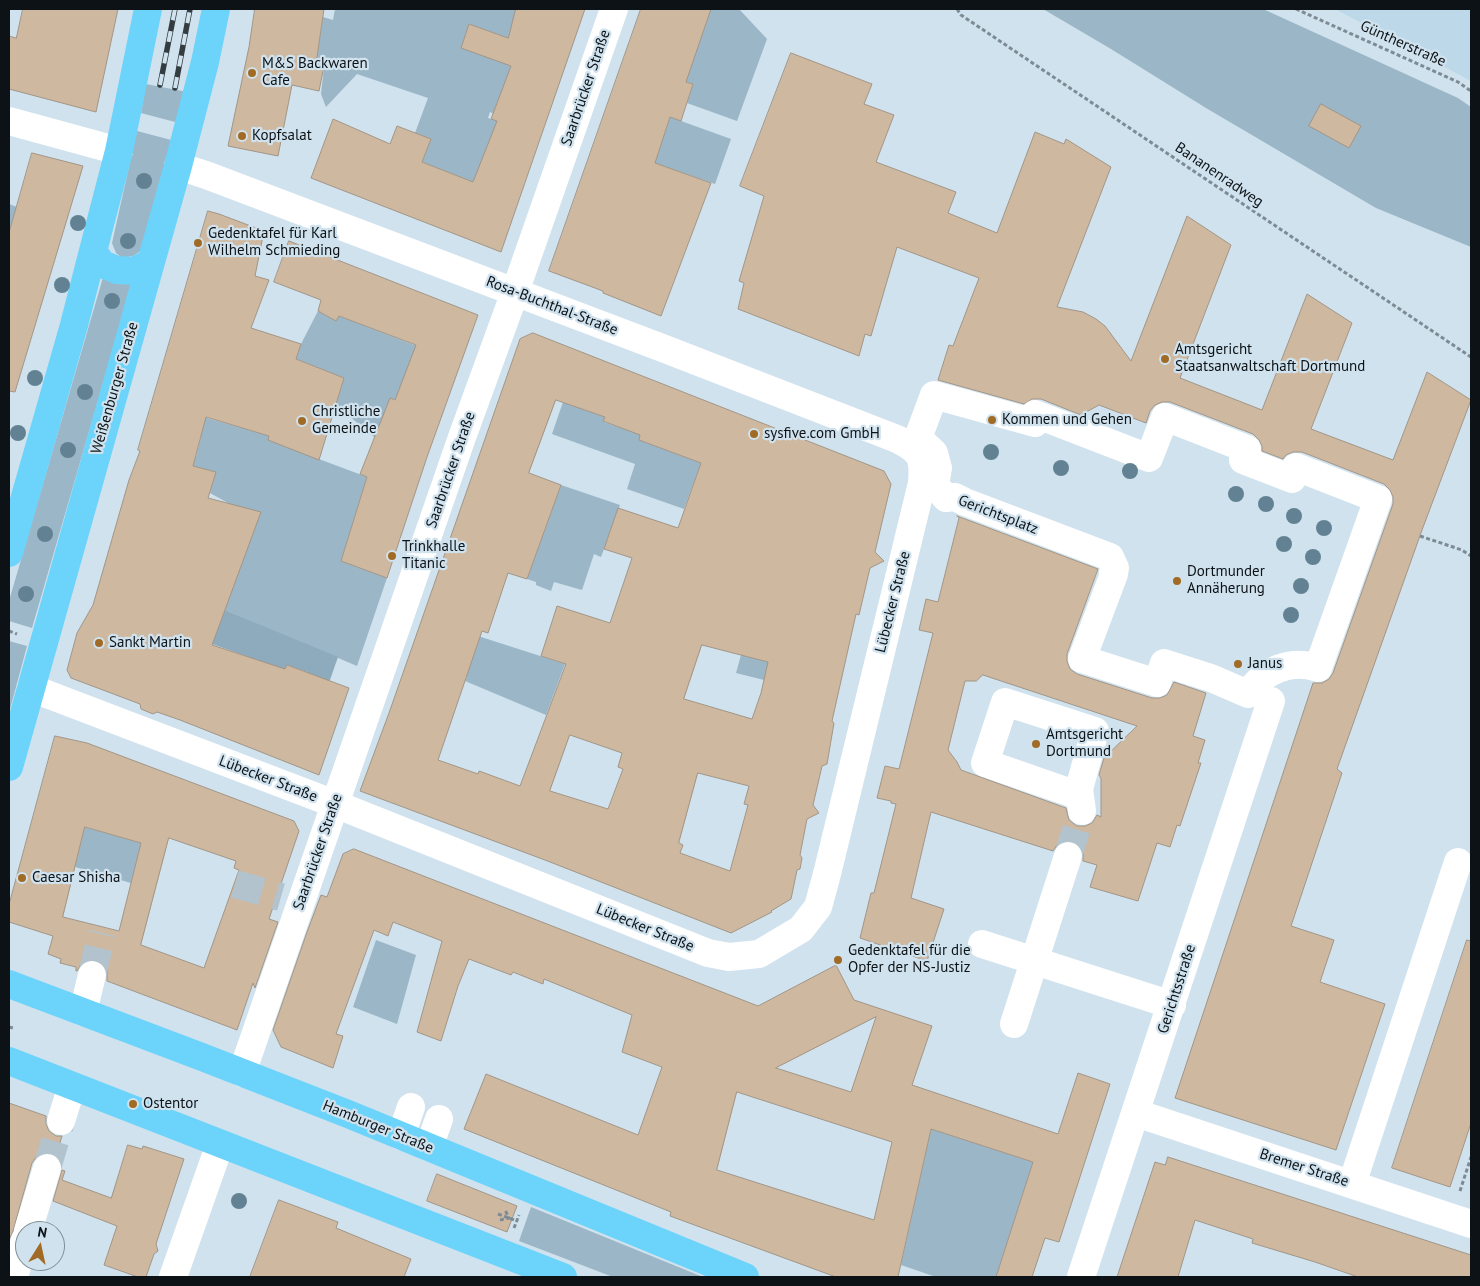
<!DOCTYPE html>
<meta charset="utf-8">
<style>
body{margin:0}
#map{position:relative;width:1480px;height:1286px;overflow:hidden;background:#cfe2ee;font-family:"PT Sans",sans-serif}
canvas{display:block}
.frame{position:absolute;inset:0;border:10px solid #0c1216;pointer-events:none}
.north{position:absolute;left:15px;top:1221px;width:50px;height:50px;box-sizing:border-box;background:#cfe2ee;border:1px solid #818f98;border-radius:50%;rotate:10deg;font-size:14px;font-weight:700;line-height:20px;text-align:center;color:#0c1216}
.north::after{content:'';display:block;margin:auto;width:18px;height:22px;background:#a16b25;clip-path:polygon(50% 0,100% 100%,50% 72%,0 100%)}
</style>
<div id="map">
<canvas width="1480" height="1286"></canvas>
<div class="frame"></div>
<div class="north">N</div>
</div>
<script>
const ctx = document.querySelector('canvas').getContext('2d');
ctx.lineJoin = 'round';
function fillPath(path, color) {
  ctx.fillStyle = color;
  ctx.fill(path, 'evenodd');
}
function trace(path, color, width, dash) {
  ctx.strokeStyle = color;
  ctx.lineWidth = width;
  ctx.lineCap = dash ? 'butt' : 'round';
  ctx.setLineDash(dash || []);
  ctx.stroke(path);
}
function drawText(font, color, halo, rows, align = 'center') {
  ctx.font = font + ' "PT Sans",sans-serif';
  ctx.lineWidth = 4.5;
  ctx.setLineDash([]);
  ctx.textBaseline = 'middle';
  ctx.strokeStyle = halo;
  ctx.fillStyle = color;
  for (const [text, x, y, turn = 0] of rows) {
    ctx.save();
    ctx.translate(x, y);
    ctx.rotate((+turn || 0) * Math.PI / 180);
    ctx.textAlign = isNaN(turn) ? turn : align;
    if (halo) ctx.strokeText(text, 0, 0);
    ctx.fillText(text, 0, 0);
    ctx.restore();
  }
}
fillPath(new Path2D(`
 M 1335,9 L 1471,9 L 1471,81 Z`), '#bdd8e8');
fillPath(new Path2D(`
 M 335,9 L 524,9 L 516,31 L 508,38 L 469,24 L 461,48 L 508,64 L 511,67 L 494,114 L 490,112 L 488,118 L 519,129 L 473,182 L 422,162 L 431,139 L 415,133 L 428,98 L 357,74 L 326,107 L 321,94 L 324,67 L 316,64 L 323,17 L 333,20 Z
 M 711,9 L 739,9 L 767,39 L 737,121 L 687,103 L 693,84 L 677,79 L 700,40 Z
 M 1043,9 L 1263,9 L 1458,98 L 1471,107 L 1471,247 L 1376,208 L 1206,108 L 1111,49 Z
 M 146,84 L 187,92 L 179,123 L 141,113 Z
 M 670,117 L 731,139 L 715,184 L 652,162 L 657,130 L 665,133 Z
 M 137,131 L 175,141 L 143,248 C 137,255 131,258 121,257 L 116,253 L 112,243 Z
 M 9,204 L 17,207 L 9,233 Z
 M 104,274 L 132,283 L 32,628 L 9,621 L 9,601 Z
 M 318,311 L 336,321 L 339,316 L 427,350 L 395,400 L 390,398 L 379,440 L 374,437 L 336,405 L 344,378 L 296,359 L 301,344 Z
 M 563,402 L 605,417 L 604,422 L 624,429 L 641,432 L 639,440 L 701,463 L 684,509 L 627,489 L 635,464 L 552,434 Z
 M 200,416 L 269,436 L 268,440 L 367,477 L 341,561 L 387,578 L 357,666 L 225,610 L 228,503 L 210,493 L 215,472 L 199,468 L 184,471 L 196,457 L 201,436 Z
 M 561,485 L 620,505 L 601,557 L 594,554 L 582,590 L 554,582 L 551,591 L 536,585 L 536,582 L 527,579 Z
 M 478,636 L 565,664 L 546,715 L 465,681 L 467,677 L 464,676 Z
 M 9,641 L 27,646 L 9,713 Z
 M 741,655 L 768,662 L 784,685 L 736,673 Z
 M 84,827 L 141,843 L 131,883 L 75,867 Z
 M 376,940 L 416,955 L 397,1024 L 353,1007 Z
 M 931,1129 L 1033,1162 L 996,1277 L 936,1277 L 901,1265 Z
 M 531,1207 L 703,1277 L 613,1277 L 519,1241 Z`), '#9bb6c6');
fillPath(new Path2D(`
 M 225,610 L 338,657 L 324,697 L 307,672 L 287,665 L 281,680 L 246,656 L 212,644 Z`), '#8dabbc');
const building = new Path2D(`
 M 23,9 L 118,9 L 96,112 L 9,89 L 9,36 L 16,38 Z
 M 255,9 L 324,9 L 316,64 L 324,66 L 319,91 L 292,85 L 278,156 L 228,146 L 249,47 Z
 M 516,9 L 585,9 L 501,252 L 311,178 L 333,119 L 390,144 L 397,126 L 431,139 L 422,162 L 473,182 L 497,121 L 491,119 L 511,66 L 461,48 L 469,24 L 508,38 Z
 M 641,9 L 711,9 L 686,82 L 693,84 L 681,121 L 670,117 L 655,163 L 711,183 L 661,316 L 603,293 L 603,291 L 549,271 Z
 M 791,53 L 872,84 L 864,104 L 894,115 L 876,162 L 956,192 L 948,213 L 997,233 L 1035,132 L 1064,144 L 1066,139 L 1111,167 L 1057,307 L 1083,312 L 1096,319 L 1105,326 L 1131,361 L 1187,216 L 1231,245 L 1180,378 L 1262,410 L 1307,294 L 1352,323 L 1311,429 L 1393,460 L 1427,372 L 1471,400 L 1422,530 L 1337,769 L 1342,773 L 1291,926 L 1334,940 L 1320,982 L 1385,1004 L 1336,1150 L 1175,1098 L 1313,683 L 1322,683 L 1329,679 L 1333,673 L 1393,504 L 1393,497 L 1390,490 L 1384,484 L 1302,452 L 1293,452 L 1286,455 L 1283,459 L 1262,451 L 1262,446 L 1259,440 L 1253,434 L 1170,402 L 1162,402 L 1155,405 L 1150,411 L 1146,423 L 1099,405 L 1081,415 L 1041,399 L 1032,399 L 1024,404 L 938,380 L 949,345 L 953,346 L 979,278 L 897,247 L 871,336 L 865,334 L 859,356 L 738,309 L 744,283 L 739,281 L 764,196 L 740,186 Z
 M 1321,104 L 1361,126 L 1349,148 L 1309,126 Z
 M 32,153 L 83,166 L 15,392 L 9,391 L 9,233 Z
 M 208,211 L 219,214 L 264,231 L 255,276 L 269,280 L 251,328 L 301,344 L 296,359 L 344,378 L 319,460 L 268,440 L 269,436 L 206,417 L 193,466 L 216,472 L 208,498 L 261,512 L 212,645 L 285,669 L 287,665 L 349,688 L 319,775 L 180,720 L 157,712 L 153,714 L 141,709 L 140,704 L 71,678 L 67,670 L 77,633 L 93,605 L 129,480 L 140,451 L 138,450 Z
 M 289,241 L 478,315 L 427,457 L 387,578 L 341,561 L 367,477 L 360,474 L 390,398 L 395,400 L 416,345 L 339,316 L 336,321 L 318,311 L 321,300 L 274,282 Z
 M 533,333 L 884,471 L 891,484 L 875,552 L 884,561 L 870,568 L 859,615 L 856,614 L 832,721 L 834,723 L 827,764 L 822,766 L 813,805 L 819,813 L 807,819 L 800,855 L 802,858 L 800,869 L 797,870 L 791,899 L 771,911 L 772,912 L 731,933 L 545,860 L 360,791 L 389,713 L 520,339 ZM 556,400 L 605,417 L 603,421 L 640,435 L 639,440 L 701,463 L 678,528 L 618,508 L 604,549 L 632,558 L 610,623 L 557,606 L 541,656 L 566,664 L 520,786 L 479,771 L 478,774 L 438,760 L 482,631 L 488,633 L 508,573 L 527,579 L 561,485 L 529,473 ZM 702,645 L 768,662 L 761,693 L 752,719 L 684,699 ZM 570,735 L 622,753 L 618,767 L 623,769 L 608,809 L 550,791 ZM 698,773 L 749,786 L 744,804 L 748,805 L 730,871 L 680,853 L 683,845 L 679,843 Z
 M 957,516 L 1098,569 L 1067,654 L 1067,661 L 1070,669 L 1077,674 L 1152,698 L 1160,698 L 1167,695 L 1174,682 L 1206,693 L 1193,736 L 1205,740 L 1198,763 L 1201,763 L 1180,826 L 1177,825 L 1170,847 L 1157,843 L 1138,901 L 1090,887 L 1097,865 L 1083,861 L 1083,852 L 1080,846 L 1073,841 L 1064,841 L 1057,845 L 1053,851 L 931,812 L 911,898 L 944,909 L 927,961 L 860,938 L 871,893 L 874,893 L 896,804 L 891,803 L 891,801 L 877,798 L 885,766 L 899,769 L 933,633 L 919,630 L 926,599 L 938,602 L 959,518 ZM 983,675 L 1137,726 L 1104,758 L 1099,775 L 1101,778 L 1101,817 L 1097,815 L 1092,823 L 1085,826 L 1077,826 L 1069,820 L 1066,808 L 961,770 L 957,762 L 948,750 L 965,681 L 976,681 Z
 M 55,736 L 87,743 L 294,821 L 299,831 L 269,919 L 278,922 L 255,988 L 253,983 L 237,1030 L 107,981 L 107,970 L 103,964 L 96,960 L 87,960 L 81,964 L 77,971 L 76,971 L 76,967 L 60,963 L 61,959 L 48,954 L 53,936 L 9,922 L 9,905 ZM 85,827 L 141,843 L 119,931 L 63,917 ZM 169,838 L 236,861 L 234,868 L 239,870 L 204,968 L 141,945 Z
 M 354,849 L 758,1006 L 836,965 L 854,1000 L 932,1026 L 912,1085 L 1058,1134 L 1078,1073 L 1110,1084 L 1059,1242 L 1045,1238 L 1032,1277 L 996,1277 L 1033,1162 L 931,1129 L 898,1277 L 836,1277 L 670,1216 L 671,1212 L 464,1129 L 486,1074 L 638,1135 L 662,1067 L 622,1052 L 632,1015 L 544,979 L 543,984 L 513,972 L 511,975 L 469,959 L 458,986 L 441,1041 L 417,1032 L 442,941 L 393,922 L 388,936 L 374,930 L 336,1034 L 343,1036 L 333,1068 L 281,1047 L 273,1030 L 307,932 L 321,895 L 327,897 L 343,854 ZM 876,1017 L 851,1092 L 776,1068 ZM 737,1092 L 892,1142 L 874,1220 L 717,1170 Z
 M 1467,940 L 1471,941 L 1471,1123 L 1450,1187 L 1392,1168 Z
 M 9,1103 L 46,1116 L 46,1124 L 49,1131 L 56,1136 L 62,1136 L 56,1156 L 51,1153 L 43,1153 L 36,1157 L 32,1163 L 13,1231 L 9,1240 Z
 M 128,1145 L 142,1149 L 143,1146 L 184,1159 L 156,1244 L 158,1251 L 154,1254 L 146,1277 L 138,1277 L 104,1265 L 117,1226 L 53,1201 L 62,1170 L 65,1171 L 62,1180 L 111,1198 Z
 M 1168,1157 L 1471,1255 L 1471,1277 L 1358,1277 L 1315,1262 L 1252,1243 L 1253,1239 L 1195,1220 L 1178,1277 L 1117,1277 L 1155,1162 L 1165,1165 Z
 M 437,1174 L 517,1206 L 507,1232 L 427,1201 Z
 M 279,1200 L 338,1222 L 336,1228 L 411,1259 L 404,1277 L 250,1277 Z`);
fillPath(building, '#ceb8a0');
trace(building, '#a29586', 1);
trace(new Path2D(`
 M 1068,856 L 1082,811
 M 235,884 L 281,897
 M 92,975 L 102,933
 M 47,1168 L 61,1121`), '#b2c3ce', 28, [28, 14]);
trace(new Path2D(`
 M 957,9 L 961,15 L 1471,357
 M 1296,9 L 1458,82 L 1471,91
 M 1420,536 L 1462,550 L 1471,556
 M 9,631 L 17,634
 M 9,1027 L 13,1028
 M 1460,1191 L 1471,1157
 M 498,1214 L 517,1221
 M 500,1220 L 509,1218 L 505,1210
 M 514,1228 L 519,1215`), '#7e8b94', 3, [4, 2.5]);
trace(new Path2D(`
 M 9,121 L 119,151
 M 934,395 L 1035,423 L 1035,421 L 1032,421 L 1035,414 L 1149,458 L 1165,417 L 1247,449 L 1243,460 L 1292,479 L 1296,467 L 1378,499 L 1318,668 C 1290,659 1264,670 1248,694 L 1211,678 L 1164,663 L 1157,683 L 1082,659 L 1114,574 L 1113,573 L 1115,568 L 1110,557 L 965,502 L 955,497 L 946,498 L 935,485 L 938,468 L 934,453 L 918,438 Z
 M 31,688 L 335,804 L 708,953 L 729,957 L 759,954 L 801,929 L 818,907 L 827,874 L 922,483 C 924,457 921,451 897,439 L 665,349 L 206,175 L 178,166
 M 1080,796 L 985,763 L 1005,702 L 1095,731 L 1079,789 L 1082,811
 M 982,944 L 1172,1005
 M 83,1012 L 92,975
 M 1014,1024 L 1068,856
 M 242,1073 L 461,440 L 515,292 L 614,9
 M 1136,1113 L 1471,1224
 M 61,1121 L 72,1086
 M 401,1136 L 411,1107
 M 429,1147 L 439,1119
 M 1352,1184 L 1458,862
 M 28,1231 L 47,1168
 M 14,1277 L 25,1240
 M 173,1277 L 220,1144
 M 1081,1277 L 1271,701`), '#fff', 28);
trace(new Path2D(`
 M 93,251 L 102,264 L 117,270 L 134,271 L 150,263
 M 9,553 L 74,325 L 93,251 L 119,151 L 148,9
 M 9,767 L 178,166 L 205,62 L 216,9
 M 9,984 L 202,1057 L 348,1114 L 745,1277
 M 9,1061 L 563,1277`), '#6cd3fa', 28);
const rail = new Path2D(`
 M 160,85 L 175,9
 M 175,88 L 190,9`);
trace(rail, '#333c41', 5.5);
trace(rail, '#cfe2ee', 4, [11]);
ctx.fillStyle = '#628293';
for (const [x, y] of [
 [144,181],
 [78,223],
 [128,241],
 [62,285],
 [112,301],
 [35,378],
 [85,392],
 [18,433],
 [68,450],
 [991,452],
 [1061,468],
 [1130,471],
 [1236,494],
 [1266,504],
 [1294,516],
 [1324,528],
 [45,534],
 [1284,544],
 [1313,557],
 [1301,586],
 [26,594],
 [1291,615],
 [239,1201]
]) {
  ctx.beginPath();
  ctx.arc(x, y, 8, 0, 2 * Math.PI);
  ctx.fill();
}
for (const [x, y, r, color] of [
 [252,73,5,"#a16b25"],
 [242,136,5,"#a16b25"],
 [198,243,5,"#a16b25"],
 [1165,359,5,"#a16b25"],
 [992,420,5,"#a16b25"],
 [302,421,5,"#a16b25"],
 [754,434,5,"#a16b25"],
 [392,556,5,"#a16b25"],
 [1177,581,5,"#a16b25"],
 [99,643,5,"#a16b25"],
 [1238,664,5,"#a16b25"],
 [1036,744,5,"#a16b25"],
 [22,878,5,"#a16b25"],
 [838,960,5,"#a16b25"],
 [133,1104,5,"#a16b25"]
]) {
  const dot = new Path2D();
  dot.arc(x, y, r, 0, 2 * Math.PI);
  ctx.fillStyle = color;
  ctx.fill(dot);
  trace(dot, '#cfe2ee', 2);
}
drawText('15px', '#0c1216', '#cfe2ee', [
 ["Güntherstraße",1403,44,24],
 ["Saarbrücker Straße",586,88,-71],
 ["Bananenradweg",1219,175,34],
 ["Rosa-Buchthal-Straße",552,306,21],
 ["Weißenburger Straße",115,388,-74],
 ["Saarbrücker Straße",451,470,-71],
 ["Gerichtsplatz",998,515,21],
 ["Lübecker Straße",893,602,-76],
 ["Lübecker Straße",268,779,21],
 ["Saarbrücker Straße",318,852,-71],
 ["Lübecker Straße",645,928,22],
 ["Gerichtsstraße",1177,989,-72],
 ["Hamburger Straße",378,1127,22],
 ["Bremer Straße",1304,1168,18]
]);
drawText('15px', '#0c1216', '#cfe2ee', [
 ["M&S Backwaren",262,64],
 ["Cafe",262,81],
 ["Kopfsalat",252,136],
 ["Gedenktafel für Karl",208,234],
 ["Wilhelm Schmieding",208,251],
 ["Amtsgericht",1175,350],
 ["Staatsanwaltschaft Dortmund",1175,367],
 ["Christliche",312,412],
 ["Gemeinde",312,429],
 ["Kommen und Gehen",1002,420],
 ["sysfive.com GmbH",764,434],
 ["Trinkhalle",402,547],
 ["Titanic",402,564],
 ["Dortmunder",1187,572],
 ["Annäherung",1187,589],
 ["Sankt Martin",109,643],
 ["Janus",1248,664],
 ["Amtsgericht",1046,735],
 ["Dortmund",1046,752],
 ["Caesar Shisha",32,878],
 ["Gedenktafel für die",848,951],
 ["Opfer der NS-Justiz",848,968],
 ["Ostentor",143,1104]
], 'left');
</script>
